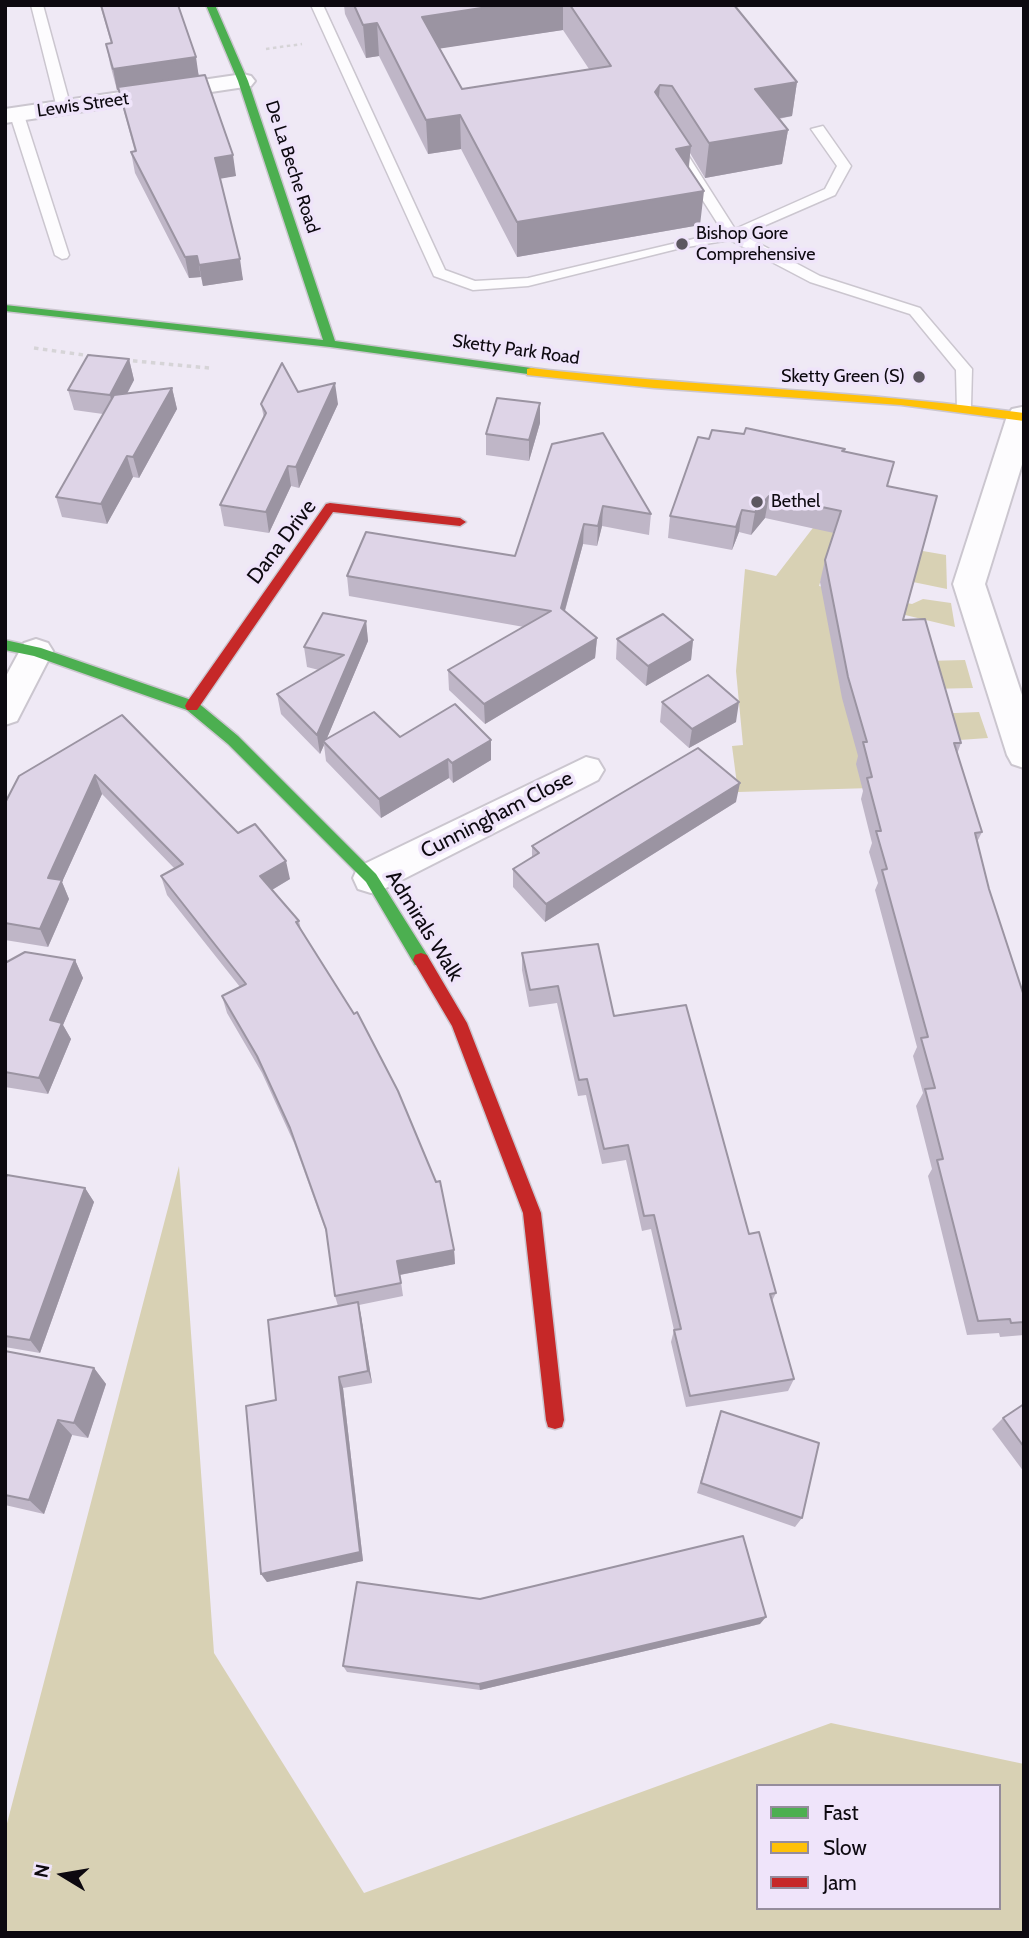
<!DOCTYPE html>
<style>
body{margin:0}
#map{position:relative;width:1029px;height:1938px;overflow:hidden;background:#efe9f5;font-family:Cabin,sans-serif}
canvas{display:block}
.frame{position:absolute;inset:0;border:7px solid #0d0910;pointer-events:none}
.legend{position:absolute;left:756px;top:1784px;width:245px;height:126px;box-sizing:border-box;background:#efe4fa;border:2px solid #958c9c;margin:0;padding:9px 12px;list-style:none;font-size:21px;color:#0d0910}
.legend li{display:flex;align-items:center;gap:14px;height:35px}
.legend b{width:35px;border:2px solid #958c9c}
.north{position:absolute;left:28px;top:1840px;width:70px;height:70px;-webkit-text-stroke:5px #efe4fa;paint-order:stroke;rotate:281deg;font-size:19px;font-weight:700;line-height:28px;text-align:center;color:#0d0910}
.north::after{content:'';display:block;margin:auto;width:24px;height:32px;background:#0d0910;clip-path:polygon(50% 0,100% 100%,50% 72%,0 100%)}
</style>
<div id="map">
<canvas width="1029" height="1938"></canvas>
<div class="frame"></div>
<ul class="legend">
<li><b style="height:9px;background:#4caf50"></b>Fast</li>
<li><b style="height:9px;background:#ffc107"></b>Slow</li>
<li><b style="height:9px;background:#c62828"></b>Jam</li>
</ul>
<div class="north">N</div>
</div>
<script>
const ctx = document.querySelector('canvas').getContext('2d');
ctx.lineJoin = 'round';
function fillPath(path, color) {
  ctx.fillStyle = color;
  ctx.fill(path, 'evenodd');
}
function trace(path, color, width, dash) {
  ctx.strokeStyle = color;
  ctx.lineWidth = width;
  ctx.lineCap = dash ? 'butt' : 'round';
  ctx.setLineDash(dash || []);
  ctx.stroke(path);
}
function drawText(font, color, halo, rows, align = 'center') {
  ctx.font = font + ' Cabin,sans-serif';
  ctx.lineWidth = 7;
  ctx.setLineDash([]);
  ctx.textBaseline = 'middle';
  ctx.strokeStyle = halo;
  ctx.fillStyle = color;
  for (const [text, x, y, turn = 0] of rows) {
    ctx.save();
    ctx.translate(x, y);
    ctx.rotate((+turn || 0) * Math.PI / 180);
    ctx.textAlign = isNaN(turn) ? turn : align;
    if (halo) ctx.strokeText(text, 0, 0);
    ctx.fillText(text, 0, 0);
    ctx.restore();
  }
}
fillPath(new Path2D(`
 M 852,477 L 819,586 L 912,604 L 923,599 L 951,603 L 955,627 L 901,614 L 871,788 L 738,792 L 732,746 L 743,745 L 736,671 L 745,569 L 776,576 Z
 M 917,550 L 946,555 L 947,589 L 913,582 Z
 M 965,660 L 973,688 L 927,689 L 926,661 Z
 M 979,712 L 988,738 L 945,741 L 932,714 Z
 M 179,1166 L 214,1653 L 364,1893 L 831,1723 L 1024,1764 L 1024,1933 L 5,1933 L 5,1831 ZM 758,1786 L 999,1786 L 999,1908 L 758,1908 Z`), '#d8d1b4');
const lane = new Path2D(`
 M 31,5 L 43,5 L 71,108 L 69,111 L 57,108 Z
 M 311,5 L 323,5 L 445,270 L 475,281 L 528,278 L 723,232 L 667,144 L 669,141 L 679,141 L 735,229 L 825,189 L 837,166 L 811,129 L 823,126 L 851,166 L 835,195 L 743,235 L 820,276 L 920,308 L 972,369 L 971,407 L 963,412 L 957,411 L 956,370 L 910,314 L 810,282 L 730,240 L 681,248 L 528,286 L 473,290 L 434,276 Z
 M 17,111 L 24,115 L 69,255 L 67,258 L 62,259 L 55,255 L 10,115 Z`);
const street = new Path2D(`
 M 243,74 L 251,76 L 255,81 L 251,86 L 5,123 L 5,109 Z
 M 1022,407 L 1024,458 L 985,584 L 1024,701 L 1024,768 L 1012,764 L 1007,755 L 953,584 L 1007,416 L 1012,409 Z
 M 36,639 L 48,643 L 53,651 L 17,721 L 5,725 L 5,678 L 24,643 Z
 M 586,757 L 598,760 L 604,770 L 598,780 L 384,889 L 371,893 L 358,889 L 353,878 L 358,867 Z`);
const fast = new Path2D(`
 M 206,5 L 215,5 L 248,81 L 335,341 L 531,368 L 535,369 L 535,375 L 330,347 L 5,311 L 5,305 L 323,340 L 238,81 Z
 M 5,640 L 41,648 L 197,702 L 238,736 L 376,874 L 427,955 L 429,960 L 427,965 L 415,965 L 366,882 L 228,744 L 187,710 L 34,656 L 5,650 Z`);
const slow = new Path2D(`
 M 531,368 C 695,387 860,390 1024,413 L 1024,421 L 901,405 L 654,388 L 527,375 L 527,369 Z`);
const jam = new Path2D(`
 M 330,503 L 460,518 L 466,522 L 460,526 L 333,512 L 197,710 L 187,710 L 185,706 L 187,702 L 326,504 Z
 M 421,953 L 427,955 L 467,1023 L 541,1213 L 564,1420 L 562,1427 L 555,1429 L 548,1427 L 546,1420 L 523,1213 L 452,1026 L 413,960 L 415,955 Z`);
trace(lane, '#cbc6cf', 3);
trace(street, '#cbc6cf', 4);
trace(fast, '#cbc6cf', 3);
trace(slow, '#cbc6cf', 3);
trace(jam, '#cbc6cf', 3);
trace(new Path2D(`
 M 266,49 L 302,44`), '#d6d4d7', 2.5, [3.5, 3.5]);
trace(new Path2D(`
 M 34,348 L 91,356
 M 124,360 L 209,368`), '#d6d4d7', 3.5, [4.5, 4.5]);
fillPath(lane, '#fdfcfe');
fillPath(street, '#fdfcfe');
fillPath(fast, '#4caf50');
fillPath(slow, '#ffc107');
fillPath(jam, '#c62828');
fillPath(new Path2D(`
 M 100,5 L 178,5 L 199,76 L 236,176 L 220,178 L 243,280 L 203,286 L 201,277 L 189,278 L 135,173 L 131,152 L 135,152 L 118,90 L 117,90 L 110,64 L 106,44 L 111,43 Z
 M 344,5 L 734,5 L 797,82 L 792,116 L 779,119 L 788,130 L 782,164 L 705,178 L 690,153 L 689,168 L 700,225 L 517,257 L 461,149 L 428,154 L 379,56 L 366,58 L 345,14 ZM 563,30 L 589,69 L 462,89 L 440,48 Z
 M 129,359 L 134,380 L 127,394 L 172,388 L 177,409 L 139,478 L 133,477 L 107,524 L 62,517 L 56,497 L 103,414 L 74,410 L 68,390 Z
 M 298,392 L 338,404 L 299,488 L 291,486 L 269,533 L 224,526 L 220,505 L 264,418 L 261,404 Z
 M 540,423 L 529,461 L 486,455 L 486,434 Z
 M 744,434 L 845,449 L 844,451 L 887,486 L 903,620 L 961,743 L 957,754 L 982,832 L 977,842 L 989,889 L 1024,996 L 1024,1335 L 1000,1337 L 999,1333 L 967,1335 L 928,1176 L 932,1169 L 916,1106 L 923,1093 L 913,1056 L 917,1047 L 875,890 L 878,883 L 869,852 L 872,843 L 861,799 L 863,791 L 856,764 L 858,756 L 842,698 L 820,582 L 825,560 L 834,533 L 765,518 L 751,535 L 739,532 L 732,550 L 668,538 L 670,516 L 709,439 Z
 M 552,444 L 651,514 L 649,535 L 602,526 L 597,546 L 583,544 L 565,611 L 597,638 L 595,658 L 485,724 L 449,690 L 448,670 L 524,627 L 349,596 L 347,576 L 515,556 Z
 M 366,621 L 368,641 L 326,740 L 400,737 L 491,760 L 453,783 L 449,778 L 381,818 L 326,761 L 324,745 L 320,754 L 281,714 L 277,694 L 319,670 L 307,667 L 304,647 Z
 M 617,639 L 693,640 L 691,660 L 646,686 L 616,659 Z
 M 662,702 L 736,722 L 689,748 L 660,722 Z
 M 122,715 L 238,833 L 290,879 L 272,890 L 299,921 L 301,930 L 454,1250 L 455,1264 L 400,1275 L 403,1296 L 359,1305 L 372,1383 L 343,1388 L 363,1561 L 267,1582 L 261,1574 L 276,1400 L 338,1306 L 335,1296 L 327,1235 L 294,1143 L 262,1073 L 227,1013 L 222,996 L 240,987 L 167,895 L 161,876 L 175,869 L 102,794 L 62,882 L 69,899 L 48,947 L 5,940 L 5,803 Z
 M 736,802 L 545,922 L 513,887 L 513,869 L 532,858 L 532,846 Z
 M 522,953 L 614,1016 L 749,1234 L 776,1293 L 772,1301 L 794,1379 L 788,1391 L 686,1407 L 671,1342 L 674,1330 L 651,1229 L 642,1231 L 626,1160 L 602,1164 L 586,1095 L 578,1096 L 557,1003 L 529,1007 L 522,970 Z
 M 75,960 L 83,978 L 63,1025 L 71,1039 L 48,1094 L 5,1087 L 5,963 Z
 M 5,1180 L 85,1188 L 94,1202 L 40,1353 L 5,1347 Z
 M 5,1351 L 94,1368 L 106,1384 L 88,1438 L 72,1435 L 44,1514 L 5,1505 Z
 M 1024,1404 L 1024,1472 L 992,1429 L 1003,1418 Z
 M 721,1411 L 802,1518 L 795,1527 L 697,1493 L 717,1422 Z
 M 760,1624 L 480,1690 L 347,1672 L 343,1666 Z`), '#bfb6c7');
fillPath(new Path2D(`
 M 501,5 L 563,5 L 563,30 L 424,51 L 422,17 Z
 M 377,23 L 379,56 L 366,58 L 363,25 Z
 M 196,57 L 199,78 L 117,90 L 113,69 Z
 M 797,82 L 792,116 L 751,123 L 755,89 Z
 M 660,85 L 657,119 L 655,92 Z
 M 460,115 L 461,149 L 428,154 L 426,120 Z
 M 788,130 L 782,164 L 705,178 L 709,143 Z
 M 691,146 L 687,181 L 676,149 Z
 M 233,155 L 236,176 L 219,179 L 215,158 Z
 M 704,191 L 700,225 L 517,257 L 517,222 Z
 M 197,256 L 201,277 L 189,278 L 185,257 Z
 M 240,259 L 243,280 L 203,286 L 199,265 Z
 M 129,359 L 134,380 L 115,416 L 110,395 Z
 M 335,383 L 338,404 L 299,488 L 296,467 Z
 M 172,388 L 177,409 L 139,478 L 133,457 Z
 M 540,403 L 540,423 L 529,461 L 529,440 Z
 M 127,456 L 133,477 L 107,524 L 101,504 Z
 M 288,466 L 291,486 L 269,533 L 266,512 Z
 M 769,496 L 765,518 L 751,535 L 755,512 Z
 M 603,506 L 602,526 L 597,546 L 598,526 Z
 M 742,510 L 739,532 L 732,550 L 736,527 Z
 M 584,524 L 583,544 L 560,628 L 561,608 Z
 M 366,621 L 368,641 L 325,743 L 323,741 L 324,745 L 320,754 L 317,735 Z
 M 597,638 L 595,658 L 485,724 L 484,704 Z
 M 693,640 L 691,660 L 646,686 L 648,666 Z
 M 739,702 L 736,722 L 689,748 L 692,729 Z
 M 491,740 L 491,760 L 453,783 L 452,763 Z
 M 448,759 L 449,778 L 381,818 L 379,799 Z
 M 95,775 L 102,794 L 62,882 L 69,899 L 48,947 L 40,929 L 48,878 Z
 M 740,783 L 736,802 L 545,922 L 546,904 Z
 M 286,861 L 290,879 L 265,894 L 260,876 Z
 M 75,960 L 83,978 L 63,1025 L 71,1039 L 48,1094 L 39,1078 L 50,1020 Z
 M 85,1188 L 94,1202 L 40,1353 L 30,1340 Z
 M 454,1250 L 455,1264 L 399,1275 L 397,1261 Z
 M 358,1302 L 361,1315 L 372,1383 L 368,1371 Z
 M 94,1368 L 106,1384 L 88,1438 L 74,1423 Z
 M 339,1377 L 343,1388 L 363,1561 L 267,1582 L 261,1574 Z
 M 58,1420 L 72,1435 L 44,1514 L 29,1500 Z
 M 766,1617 L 760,1624 L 480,1690 L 479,1684 Z`), '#9b94a2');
const building = new Path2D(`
 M 101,5 L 178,5 L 196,57 L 113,69 L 106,44 L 112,43 Z
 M 354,5 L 501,5 L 422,17 L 462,89 L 611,66 L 570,5 L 734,5 L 797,82 L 755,89 L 788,130 L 709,143 L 672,86 L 660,85 L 655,92 L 691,146 L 676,149 L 704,191 L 517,222 L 460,115 L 426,120 L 377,23 L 363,25 Z
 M 205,75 L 233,155 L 215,158 L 240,259 L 199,265 L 197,256 L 185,257 L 131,152 L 136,151 L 118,87 Z
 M 88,355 L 129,359 L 110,395 L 68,390 Z
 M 282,363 L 298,392 L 335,383 L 296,467 L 288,466 L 266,512 L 220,505 L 266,413 L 261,404 Z
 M 172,388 L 133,457 L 127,456 L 101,504 L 56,497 L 114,395 Z
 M 497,398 L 540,403 L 529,440 L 486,434 Z
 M 746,428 L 845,449 L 842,451 L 894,462 L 887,486 L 937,496 L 903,620 L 925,619 L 961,743 L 954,743 L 982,832 L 975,833 L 989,889 L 1024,996 L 1024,1322 L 1011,1323 L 1010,1319 L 978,1321 L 937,1160 L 943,1159 L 925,1089 L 935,1088 L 921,1038 L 928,1037 L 882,870 L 887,869 L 876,831 L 881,831 L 867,778 L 872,777 L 863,742 L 867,742 L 848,677 L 825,560 L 841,511 L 769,496 L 755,512 L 742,510 L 736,527 L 670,516 L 698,437 L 709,439 L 712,430 L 744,434 Z
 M 603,433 L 651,514 L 603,506 L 598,526 L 584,524 L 561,608 L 597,638 L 484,704 L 448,670 L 551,611 L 347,576 L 366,532 L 515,556 L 552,444 Z
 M 323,613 L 366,621 L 317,735 L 277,694 L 344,655 L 304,647 Z
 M 663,614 L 693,640 L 648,666 L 617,639 Z
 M 708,675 L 739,702 L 692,729 L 662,702 Z
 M 455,704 L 491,740 L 452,763 L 448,759 L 379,799 L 323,741 L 374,712 L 400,737 Z
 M 122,715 L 238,833 L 255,824 L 286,861 L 260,876 L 299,921 L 296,922 L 354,1014 L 357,1012 L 398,1091 L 436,1182 L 440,1181 L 454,1250 L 397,1261 L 401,1283 L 335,1296 L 326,1229 L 290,1128 L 257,1056 L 222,996 L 246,984 L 161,876 L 183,864 L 95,775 L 48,878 L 62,880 L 40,929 L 5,923 L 5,803 L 19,776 Z
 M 698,748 L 740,783 L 546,904 L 513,869 L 539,853 L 532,846 Z
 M 598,944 L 614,1016 L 686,1005 L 749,1234 L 759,1232 L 776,1293 L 770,1294 L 794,1379 L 690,1396 L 674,1330 L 681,1329 L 654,1215 L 644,1216 L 628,1145 L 604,1149 L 587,1079 L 579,1080 L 558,986 L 530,990 L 522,953 Z
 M 25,952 L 75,960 L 50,1020 L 62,1023 L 39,1078 L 5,1072 L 5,963 Z
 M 7,1175 L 85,1188 L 30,1340 L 5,1336 L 5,1180 Z
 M 358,1302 L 368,1371 L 339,1377 L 360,1552 L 261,1574 L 246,1406 L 276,1400 L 268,1320 Z
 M 5,1351 L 94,1368 L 74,1423 L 58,1420 L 29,1500 L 5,1495 Z
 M 1024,1404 L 1024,1447 L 1003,1418 Z
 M 721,1411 L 819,1443 L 802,1518 L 701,1483 Z
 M 743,1536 L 766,1617 L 479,1684 L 343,1666 L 357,1582 L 480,1599 Z`);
fillPath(building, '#ded4e7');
trace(building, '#9b94a2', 2);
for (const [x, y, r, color] of [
 [682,244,7,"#5c5760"],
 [919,377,7,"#5c5760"],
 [757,502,7,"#5c5760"]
]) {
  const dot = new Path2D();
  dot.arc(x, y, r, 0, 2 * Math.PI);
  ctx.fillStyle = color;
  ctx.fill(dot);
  trace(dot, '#efe4fa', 2.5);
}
drawText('18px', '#0d0910', '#efe4fa', [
 ["Lewis Street",83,105,-8],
 ["De La Beche Road",292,167,72],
 ["Sketty Park Road",516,350,8]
]);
drawText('18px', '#0d0910', '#efe4fa', [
 ["Bishop Gore",696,234],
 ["Comprehensive",696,255],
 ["Sketty Green (S)",905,377,"right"],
 ["Bethel",771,502]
], 'left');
drawText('21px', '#0d0910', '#efe4fa', [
 ["Dana Drive",282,542,-53],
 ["Cunningham Close",497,815,-27],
 ["Admirals Walk",424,926,58]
]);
</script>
